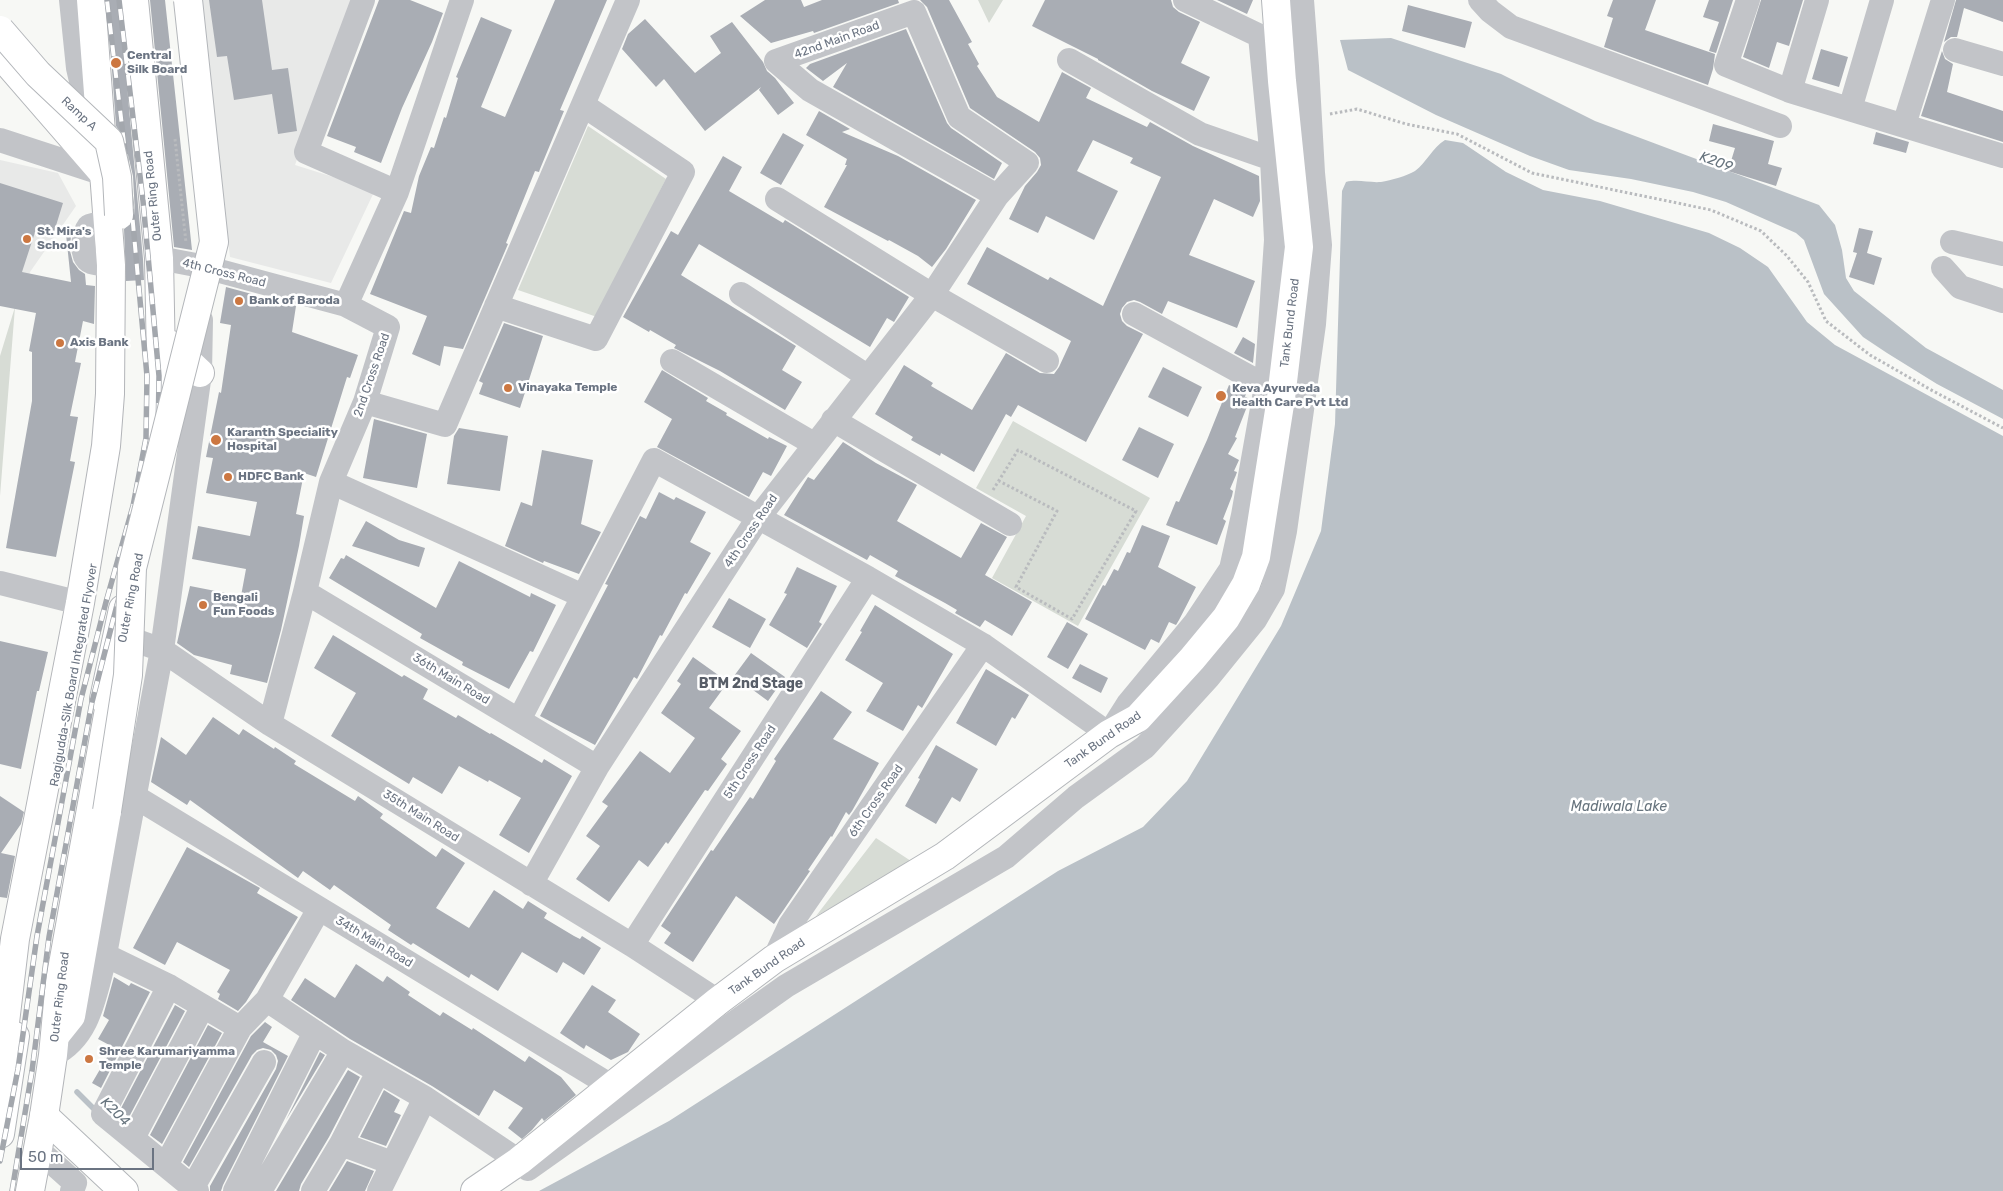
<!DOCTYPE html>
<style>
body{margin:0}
#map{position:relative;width:2003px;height:1191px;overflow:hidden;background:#f7f8f5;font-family:Rubik,sans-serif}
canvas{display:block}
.scale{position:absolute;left:20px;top:1148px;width:134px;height:22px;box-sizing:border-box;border:2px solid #6b7482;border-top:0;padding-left:6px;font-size:15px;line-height:18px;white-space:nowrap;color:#6b7482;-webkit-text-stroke:4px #fff;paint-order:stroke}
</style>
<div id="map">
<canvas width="2003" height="1191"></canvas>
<div class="scale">50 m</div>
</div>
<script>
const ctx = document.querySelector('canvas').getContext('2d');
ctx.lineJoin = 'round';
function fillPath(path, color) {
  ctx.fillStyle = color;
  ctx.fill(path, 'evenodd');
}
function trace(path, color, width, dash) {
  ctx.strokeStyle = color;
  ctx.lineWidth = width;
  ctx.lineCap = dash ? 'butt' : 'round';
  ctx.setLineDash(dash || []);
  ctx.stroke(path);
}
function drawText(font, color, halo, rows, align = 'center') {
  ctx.font = font + ' Rubik,sans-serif';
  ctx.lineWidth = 5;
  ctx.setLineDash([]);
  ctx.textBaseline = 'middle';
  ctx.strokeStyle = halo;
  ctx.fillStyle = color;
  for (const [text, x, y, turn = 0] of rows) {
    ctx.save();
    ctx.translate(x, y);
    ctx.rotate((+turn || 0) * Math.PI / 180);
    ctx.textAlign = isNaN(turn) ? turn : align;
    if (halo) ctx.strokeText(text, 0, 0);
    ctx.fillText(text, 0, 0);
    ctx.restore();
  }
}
fillPath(new Path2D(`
 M 200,0 L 354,0 L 295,165 L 375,190 L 331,283 L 230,257 Z
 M 0,160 L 58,173 L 76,206 L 30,272 L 20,302 L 0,296 Z`), '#e8e9e8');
fillPath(new Path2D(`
 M 978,0 L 1003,0 L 989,23 Z
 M 588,126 L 666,179 L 597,317 L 518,290 Z
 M 15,307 L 0,496 L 0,356 Z
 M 1013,421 L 1150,498 L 1078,626 L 992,578 L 1026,516 L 976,488 Z
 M 876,838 L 914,863 L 816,916 Z`), '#d7dcd5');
fillPath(new Path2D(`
 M 1391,38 L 1501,74 L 1595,121 L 1819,205 L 1835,225 L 1842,250 L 1846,278 L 1854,291 L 1926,348 L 2003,390 L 2003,419 L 1937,384 L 1887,353 L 1863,337 L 1824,294 L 1804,240 L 1796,233 L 1726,202 L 1693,192 L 1631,179 L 1569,170 L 1530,156 L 1436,115 L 1348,70 L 1340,40 Z
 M 1445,140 L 1463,143 L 1506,172 L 1543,190 L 1600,201 L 1709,233 L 1740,248 L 1768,267 L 1807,322 L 1835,345 L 2003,436 L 2003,1191 L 539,1191 L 669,1121 L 1058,871 L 1143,827 L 1187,781 L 1281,626 L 1321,531 L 1335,424 L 1342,191 L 1346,182 C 1358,179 1369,183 1381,182 C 1391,180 1407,176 1415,171 C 1427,162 1432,148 1445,140 Z`), '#bac1c7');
trace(new Path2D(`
 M 77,1092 L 98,1113`), '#bac1c7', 5.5);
fillPath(new Path2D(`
 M 107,0 L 119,0 L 143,259 L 144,280 L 126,281 L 124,229 L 133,222 L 135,215 L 133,176 L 124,138 L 116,126 Z
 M 150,0 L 165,0 L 192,250 L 174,247 Z
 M 209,0 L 262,0 L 272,70 L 288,68 L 297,131 L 278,134 L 272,94 L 234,100 L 227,56 L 217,57 Z
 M 379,0 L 410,0 L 443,13 L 432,42 L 402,108 L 381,163 L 354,152 L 356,147 L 327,136 Z
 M 555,0 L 607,0 L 560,110 L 564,111 L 540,169 L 539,172 L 535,171 L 506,243 L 508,244 L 463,349 L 444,346 L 440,366 L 412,354 L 427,316 L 370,294 L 404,211 L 411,213 L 419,176 L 431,147 L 434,148 L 444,117 L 446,118 L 458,78 L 456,77 L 481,17 L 512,30 L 481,107 L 505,117 Z
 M 765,0 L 801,0 L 804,7 L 822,0 L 898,0 L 899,3 L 814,33 L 813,31 L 771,43 L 740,16 Z
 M 920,0 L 949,0 L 972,42 L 968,44 L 979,64 L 977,66 L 997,97 L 1039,122 L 1062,72 L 1091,88 L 1086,98 L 1147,127 L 1150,122 L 1193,146 L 1259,176 L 1260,201 L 1253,217 L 1214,199 L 1189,255 L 1255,281 L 1237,328 L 1168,301 L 1162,314 L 1140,302 L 1134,300 L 1127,302 L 1122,308 L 1120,314 L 1122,321 L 1127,326 L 1143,334 L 1086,442 L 1018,405 L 1011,417 L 1006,414 L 974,472 L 941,453 L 940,456 L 911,440 L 913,437 L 875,414 L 904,365 L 933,383 L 931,386 L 972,410 L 1006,353 L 1040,373 L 1054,374 L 1059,367 L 1071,341 L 967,284 L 987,247 L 1048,280 L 1050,277 L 1103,306 L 1161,177 L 1130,163 L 1133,158 L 1093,140 L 1077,171 L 1118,191 L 1094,240 L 1046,216 L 1038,233 L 1009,219 L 1025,186 L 1037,172 L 1041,165 L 1040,158 L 1035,152 L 970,108 L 927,7 Z
 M 1045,0 L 1171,0 L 1173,7 L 1179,12 L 1200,22 L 1181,63 L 1210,77 L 1194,111 L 1152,91 L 1098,60 L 1098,59 L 1032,26 Z
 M 1217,0 L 1253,0 L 1247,14 Z
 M 1613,0 L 1656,0 L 1645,30 L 1715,54 L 1713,69 L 1708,85 L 1604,47 L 1613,18 L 1607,16 Z
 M 1709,0 L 1733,0 L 1716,53 L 1709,51 L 1719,22 L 1703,17 Z
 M 1761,0 L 1803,0 L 1789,46 L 1777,42 L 1769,68 L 1743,57 Z
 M 1956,0 L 2003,0 L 2003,22 L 1964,8 L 1957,37 L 1951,37 L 1944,42 Z
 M 1408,5 L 1472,22 L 1465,48 L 1402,31 Z
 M 645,19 L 695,73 L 721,53 L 710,36 L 732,22 L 763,62 L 767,71 L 775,78 L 794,103 L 778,115 L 759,90 L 761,87 L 705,131 L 664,79 L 656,87 L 622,49 L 628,34 Z
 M 906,29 L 947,123 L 951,128 L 1002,163 L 994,179 L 833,87 L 847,63 L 823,81 L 806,68 L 810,64 Z
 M 1821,49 L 1848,57 L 1839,87 L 1812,79 Z
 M 1942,51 L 1945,59 L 1953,64 L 1947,92 L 2003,111 L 2003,142 L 1921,116 Z
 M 819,111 L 850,129 L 842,132 L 898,156 L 976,200 L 946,249 L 932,267 L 918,256 L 889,240 L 888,241 L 824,207 L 847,165 L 845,165 L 847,159 L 806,135 Z
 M 1713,124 L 1774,141 L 1768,164 L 1782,168 L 1776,186 L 1728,171 L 1735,148 L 1709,141 Z
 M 1876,132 L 1909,142 L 1906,153 L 1873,144 Z
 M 783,133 L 804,145 L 781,185 L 760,173 Z
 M 723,156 L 742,167 L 729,191 L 783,223 L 785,220 L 909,297 L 894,322 L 887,318 L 870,347 L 699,244 L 681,275 L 796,346 L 782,370 L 802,382 L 785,410 L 720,371 L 674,348 L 676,345 L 650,330 L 649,332 L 623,317 L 671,231 L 678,235 Z
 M 0,183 L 63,203 L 54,232 L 37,226 L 22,272 L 71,282 L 66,234 L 71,234 L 70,251 L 73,262 L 79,270 L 85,274 L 86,285 L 95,286 L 94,324 L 83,321 L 75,362 L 81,363 L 70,416 L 78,417 L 70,461 L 75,462 L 56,557 L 6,548 L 32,401 L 32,352 L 29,351 L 36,313 L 0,306 Z
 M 1859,228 L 1873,231 L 1867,253 L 1882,258 L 1874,285 L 1849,277 L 1857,253 L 1853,252 Z
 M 226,287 L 296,306 L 292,332 L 358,355 L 350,378 L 347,377 L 316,477 L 304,473 L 296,514 L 304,516 L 299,546 L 281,630 L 267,683 L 230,674 L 232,665 L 194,655 L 177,643 L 190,586 L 241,596 L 246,569 L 192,559 L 198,526 L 250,536 L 257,502 L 206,493 L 213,458 L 206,457 L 219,392 L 221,393 L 231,325 L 220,323 Z
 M 504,323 L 543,336 L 520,408 L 479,394 L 483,383 L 479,381 Z
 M 1243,337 L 1255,344 L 1253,363 L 1234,353 Z
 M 1163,367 L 1202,387 L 1188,417 L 1148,397 Z
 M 662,370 L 708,398 L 706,401 L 727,413 L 726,415 L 768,439 L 769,437 L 787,446 L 771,476 L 763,472 L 749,497 L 657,447 L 672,419 L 644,402 Z
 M 1229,385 L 1246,393 L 1245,397 L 1250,399 L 1235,437 L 1237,438 L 1228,454 L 1239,460 L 1234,471 L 1237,472 L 1236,475 L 1230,489 L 1233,491 L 1232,496 L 1223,519 L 1226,521 L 1217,545 L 1166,525 L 1176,501 L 1179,502 L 1207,440 Z
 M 374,419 L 427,434 L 417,488 L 363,478 Z
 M 1139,427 L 1174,444 L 1158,478 L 1122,460 Z
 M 459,428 L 508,436 L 500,491 L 447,484 L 454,436 Z
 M 843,442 L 876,463 L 917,485 L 897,521 L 961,558 L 981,523 L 1007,537 L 985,575 L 1032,602 L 1012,636 L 985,620 L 980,627 L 955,613 L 957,610 L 945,603 L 895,576 L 898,571 L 870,555 L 867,560 L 784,515 L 808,477 L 814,480 Z
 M 542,450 L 593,460 L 581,524 L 601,532 L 579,574 L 544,561 L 543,563 L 505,546 L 521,502 L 532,506 Z
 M 659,492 L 674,500 L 676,497 L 706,512 L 690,542 L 711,553 L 687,594 L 685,593 L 662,636 L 660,635 L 637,679 L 634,677 L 595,745 L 540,716 L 608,585 L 605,584 L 640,516 L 646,519 Z
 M 366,521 L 399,540 L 425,548 L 419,567 L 352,546 Z
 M 1142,525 L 1170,536 L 1158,567 L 1196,587 L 1179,620 L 1176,625 L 1169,622 L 1159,643 L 1151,639 L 1145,650 L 1085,619 L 1103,585 L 1105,586 L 1114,569 L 1118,571 L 1127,552 L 1130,553 Z
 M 346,555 L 436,608 L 459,561 L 530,597 L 531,593 L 556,605 L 533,652 L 530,651 L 509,689 L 462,665 L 463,662 L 420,638 L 422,634 L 329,578 L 341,558 L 344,559 Z
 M 797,567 L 837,586 L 819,622 L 822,624 L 807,648 L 769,625 L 787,594 L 784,593 Z
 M 729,598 L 766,619 L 750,648 L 712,627 Z
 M 875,605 L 953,654 L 922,708 L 918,705 L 903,731 L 866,711 L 883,683 L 845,660 L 862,632 L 860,631 Z
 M 1067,622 L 1088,634 L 1068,669 L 1047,657 Z
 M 333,635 L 402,677 L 404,675 L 428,689 L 423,699 L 456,718 L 458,715 L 490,734 L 491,733 L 542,763 L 544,759 L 572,776 L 529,853 L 499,835 L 521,798 L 489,780 L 488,782 L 459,766 L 442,794 L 413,777 L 409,784 L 331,736 L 356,693 L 314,668 Z
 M 0,641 L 48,652 L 39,691 L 37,691 L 21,769 L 0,764 Z
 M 751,653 L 785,677 L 768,701 L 734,676 Z
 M 693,657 L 728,682 L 709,708 L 741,731 L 721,759 L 727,764 L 708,791 L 705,790 L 668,844 L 666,842 L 648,867 L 639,860 L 609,902 L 576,879 L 600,846 L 586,836 L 608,806 L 602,802 L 640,751 L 670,773 L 695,738 L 661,713 L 681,684 L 677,681 Z
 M 1080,664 L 1108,678 L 1101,693 L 1072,678 Z
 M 986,669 L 1029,695 L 1015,719 L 1012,717 L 996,746 L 956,723 Z
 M 821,691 L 852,712 L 833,739 L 879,763 L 852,811 L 849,815 L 846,812 L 832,837 L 831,836 L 808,870 L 810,871 L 774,924 L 736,896 L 693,962 L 664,943 L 671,933 L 661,926 L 711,850 L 713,851 L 750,797 L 753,799 L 776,761 L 774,759 Z
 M 213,717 L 239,735 L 243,729 L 274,749 L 275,747 L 296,761 L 294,764 L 355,801 L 358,796 L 383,814 L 380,818 L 436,857 L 442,848 L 465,863 L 436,908 L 469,928 L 494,890 L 523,909 L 528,901 L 547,913 L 544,918 L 574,936 L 580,939 L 582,936 L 601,948 L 584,975 L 563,962 L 557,973 L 522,952 L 498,991 L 471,974 L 469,978 L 413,943 L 411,945 L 388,930 L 391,925 L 334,885 L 330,890 L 303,871 L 298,878 L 190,800 L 187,805 L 151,782 L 161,737 L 186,755 Z
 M 936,745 L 978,769 L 960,802 L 952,797 L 936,824 L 905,806 L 920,779 L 918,778 Z
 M 0,796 L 24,812 L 21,824 L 1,853 L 15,856 L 7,898 L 0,897 Z
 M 187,847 L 260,888 L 257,893 L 298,917 L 246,1002 L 238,1011 L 218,999 L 220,994 L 217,992 L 230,970 L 177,942 L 165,965 L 133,948 Z
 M 356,964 L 383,982 L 387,976 L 410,992 L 408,995 L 440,1016 L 443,1012 L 472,1030 L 473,1028 L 525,1062 L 529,1056 L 561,1077 L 576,1095 L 544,1121 L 542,1118 L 532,1130 L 522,1139 L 508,1128 L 523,1108 L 494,1090 L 479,1116 L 432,1086 L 350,1039 L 291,1000 L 305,978 L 335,998 Z
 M 114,977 L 129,986 L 131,983 L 150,992 L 101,1088 L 92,1083 L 113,1047 L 98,1039 L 109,1020 L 103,1016 Z
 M 592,985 L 616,1000 L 608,1012 L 640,1034 L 628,1052 L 611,1060 L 586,1045 L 584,1049 L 560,1033 Z
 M 175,1005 L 185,1011 L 129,1117 L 120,1110 Z
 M 265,1022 L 272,1027 L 263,1042 L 288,1056 L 223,1185 L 221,1191 L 210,1191 L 210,1186 L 276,1069 L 278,1061 L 276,1055 L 271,1050 L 263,1048 L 257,1050 L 252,1055 L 189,1167 L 183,1162 L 251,1036 Z
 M 208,1025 L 222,1033 L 162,1144 L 150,1135 Z
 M 320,1052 L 325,1055 L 286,1120 Z
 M 348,1070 L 360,1077 L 329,1137 L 301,1184 L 299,1191 L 276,1191 Z
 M 384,1090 L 400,1100 L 394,1112 L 401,1115 L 386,1146 L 360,1137 Z
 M 347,1161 L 374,1171 L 365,1191 L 329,1191 Z`), '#a9adb4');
const major = new Path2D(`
 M 0,54 L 104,174
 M 104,699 L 123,609
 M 55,1036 L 71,1016 L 107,811
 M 44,1116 L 124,1191
 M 0,1134 L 15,1036
 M 475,1191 L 519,1161 L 718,1001 L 774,959 L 945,856 L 1109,734 L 1138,718 L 1192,659 L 1226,618 L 1246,584 L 1256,557 L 1281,398 L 1299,247 L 1282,81 L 1276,0`);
const highway = new Path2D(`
 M 134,0 L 159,258 L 162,413 L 160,430
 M 169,344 L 200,373
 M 0,1064 L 15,939 L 80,603 L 106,446 L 110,394 L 111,265 L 91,0
 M 30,1191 L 44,1116 L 53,1055 L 60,981 L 115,676`);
trace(major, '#b3b6ba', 30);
trace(highway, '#b3b5b9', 30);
trace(new Path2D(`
 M 1330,114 L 1357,109 L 1406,124 L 1457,134 L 1532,173 L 1711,210 L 1761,231 L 1787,256 L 1808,282 L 1826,321 L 1870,355 L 1933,391 L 2003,428
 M 175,139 L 186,243
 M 993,490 L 1018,450 L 1136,511 L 1072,619 L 1016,587 L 1057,511 L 999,481`), '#b9bbbe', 3, [2.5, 2.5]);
trace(new Path2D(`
 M 71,0 L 78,68 L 91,124
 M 363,0 L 306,152 L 397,192
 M 1480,0 L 1490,11 L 1511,27 L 1780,126
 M 1748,0 L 1726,65 L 1790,91 L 2003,156
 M 1955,50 L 2003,64
 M 1069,60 L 1200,134 L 1272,159
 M 1790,91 L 1817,0
 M 1850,109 L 1882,0
 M 1904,125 L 1943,0
 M 0,140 L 104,174
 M 777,199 L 932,295 L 1047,361
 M 107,221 L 89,226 C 83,234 79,257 91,262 C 97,264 105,264 111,265
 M 1952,242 L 2003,254
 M 159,258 L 201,266 L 346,305
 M 1943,268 L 1960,287 L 2003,301
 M 741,294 L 867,376
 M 496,306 L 596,339 L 683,172 L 583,105
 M 1134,314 L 1266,386
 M 672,361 L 814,444
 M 365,402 L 445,425 L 628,0
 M 833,420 L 1010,524
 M 331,482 L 583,596
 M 0,583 L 80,603
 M 305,592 L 597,767
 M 123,636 L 162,650 L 270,724 L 632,945 L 718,1001
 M 519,720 L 654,460 L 868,578 L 983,645 L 1109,734 L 1128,704 L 1195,623 L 1231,569 L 1243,515 L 1266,386 L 1276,240 L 1272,159 L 1260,36 L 1185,0
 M 270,724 L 305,592 L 331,482 L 365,402 L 388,327 L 346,305 L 397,192 L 462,0
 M 122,793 L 134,796 L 613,1087
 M 531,884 L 597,767 L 758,518 L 932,295 L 997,196 L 1027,163 L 959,117 L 914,12 L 776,61 L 810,90 L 997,196
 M 319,909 L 267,1000 L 343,1051 L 425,1098 L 519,1161
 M 632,945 L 868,578
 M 105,955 L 169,986 L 240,1028
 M 774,959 L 790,925 L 983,645
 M 169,986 L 103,1114 L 197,1191
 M 53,1055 C 88,1038 94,999 103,965 L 162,650 L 200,373 L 201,320
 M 133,1138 L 203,1006
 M 341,1144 L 392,1163
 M 37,1149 L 75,1183 L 72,1191
 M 166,1165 L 240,1028 L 267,1000
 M 528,1169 L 786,986 L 1006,857 L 1076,797 L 1145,747 L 1208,678 L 1255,620 L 1273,589 L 1285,531 L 1314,324 L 1320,245 L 1313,173 L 1307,66 L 1302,0
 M 193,1187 L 264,1062
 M 235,1191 L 315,1032
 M 260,1191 L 343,1051
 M 313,1191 L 341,1144 L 378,1072
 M 379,1191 L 425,1098`), '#c2c4c8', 24);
trace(major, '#fff', 28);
trace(highway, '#fff', 28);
const rail = new Path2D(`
 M 0,1161 L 18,1069 L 37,936 L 81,699 L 106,602 L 133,506 L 146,438 L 147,376 L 131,202 L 107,0
 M 12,1191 L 32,1071 L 49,937 L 92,702 L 117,605 L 145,509 L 158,439 L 159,376 L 143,201 L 119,0`);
trace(rail, '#a3a7ad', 5.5);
trace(rail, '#fff', 4, [11]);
const majorBridge = new Path2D(`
 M 0,30 L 38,74 L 109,141 L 117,177 L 119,215
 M 107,811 L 128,675 L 132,568 L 214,242 L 188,0`);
trace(majorBridge, '#b3b6ba', 30, []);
trace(majorBridge, '#fff', 28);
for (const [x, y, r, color] of [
 [116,63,6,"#cc7741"],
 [27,239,5,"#cc7741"],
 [239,301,5,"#cc7741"],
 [60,343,5,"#cc7741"],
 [508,388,5,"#cc7741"],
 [1221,396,6,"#cc7741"],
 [216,440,6,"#cc7741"],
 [228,477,5,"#cc7741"],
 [203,605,5,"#cc7741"],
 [89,1059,5,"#cc7741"]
]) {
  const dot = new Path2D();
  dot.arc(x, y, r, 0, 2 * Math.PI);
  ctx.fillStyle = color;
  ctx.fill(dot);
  trace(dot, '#fff', 2);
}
drawText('12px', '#6b7482', '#fff', [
 ["42nd Main Road",837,40,-20],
 ["Ramp A",79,114,43],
 ["Outer Ring Road",153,196,-96],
 ["4th Cross Road",224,273,14],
 ["Tank Bund Road",1290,323,-83],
 ["2nd Cross Road",372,375,-71],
 ["4th Cross Road",751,531,-56],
 ["Outer Ring Road",131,598,-79],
 ["Ragigudda-Silk Board Integrated Flyover",74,675,-80],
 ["36th Main Road",451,679,31],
 ["Tank Bund Road",1103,740,-35],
 ["5th Cross Road",750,762,-57],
 ["6th Cross Road",876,801,-55],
 ["35th Main Road",421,816,32],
 ["34th Main Road",374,942,31],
 ["Tank Bund Road",767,967,-35],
 ["Outer Ring Road",60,997,-83]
]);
drawText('bold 12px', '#6b7482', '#fff', [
 ["Central",127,56],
 ["Silk Board",127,70],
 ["St. Mira's",37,232],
 ["School",37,246],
 ["Bank of Baroda",249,301],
 ["Axis Bank",70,343],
 ["Vinayaka Temple",518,388],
 ["Keva Ayurveda",1232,389],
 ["Health Care Pvt Ltd",1232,403],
 ["Karanth Speciality",227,433],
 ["Hospital",227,447],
 ["HDFC Bank",238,477],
 ["Bengali",213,598],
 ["Fun Foods",213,612],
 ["Shree Karumariyamma",99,1052],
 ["Temple",99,1066]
], 'left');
drawText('italic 14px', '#67747e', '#fff', [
 ["K209",1716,162,20],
 ["Madiwala Lake",1619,807],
 ["K204",115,1112,44]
]);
drawText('bold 14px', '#585e68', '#fff', [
 ["BTM 2nd Stage",751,684]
]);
</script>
